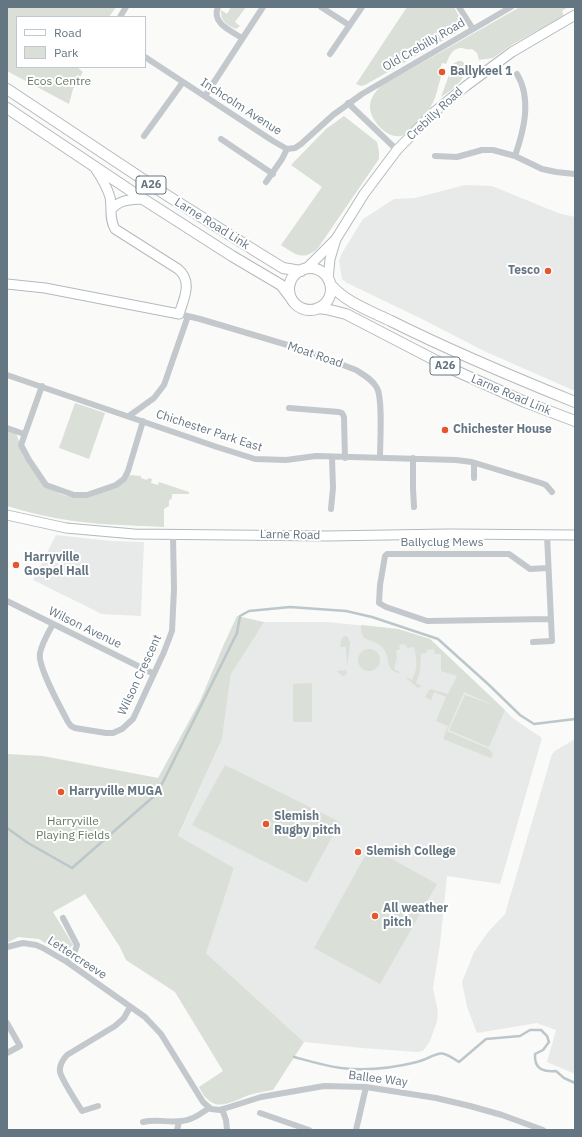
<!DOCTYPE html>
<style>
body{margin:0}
#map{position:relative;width:582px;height:1137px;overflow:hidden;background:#fafaf8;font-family:"IBM Plex Sans",sans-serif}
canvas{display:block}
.frame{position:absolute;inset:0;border:8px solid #657683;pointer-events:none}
.legend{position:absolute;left:16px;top:16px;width:130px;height:52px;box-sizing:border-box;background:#fff;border:1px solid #c1c8cd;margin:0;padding:5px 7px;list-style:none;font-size:12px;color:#657683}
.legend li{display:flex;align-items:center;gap:8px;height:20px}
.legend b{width:20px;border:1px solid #c1c8cd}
</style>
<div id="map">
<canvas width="582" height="1137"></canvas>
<div class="frame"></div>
<ul class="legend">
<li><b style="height:5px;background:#fff"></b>Road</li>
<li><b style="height:11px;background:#dadfd7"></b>Park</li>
</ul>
</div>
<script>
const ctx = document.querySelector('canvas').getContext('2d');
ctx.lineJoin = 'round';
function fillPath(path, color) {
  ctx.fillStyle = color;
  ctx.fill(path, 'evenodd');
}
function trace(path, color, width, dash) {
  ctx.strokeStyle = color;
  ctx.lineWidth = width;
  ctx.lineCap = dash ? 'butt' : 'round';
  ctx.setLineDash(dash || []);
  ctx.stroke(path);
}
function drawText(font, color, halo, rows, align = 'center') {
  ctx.font = font + ' "IBM Plex Sans",sans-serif';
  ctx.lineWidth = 4;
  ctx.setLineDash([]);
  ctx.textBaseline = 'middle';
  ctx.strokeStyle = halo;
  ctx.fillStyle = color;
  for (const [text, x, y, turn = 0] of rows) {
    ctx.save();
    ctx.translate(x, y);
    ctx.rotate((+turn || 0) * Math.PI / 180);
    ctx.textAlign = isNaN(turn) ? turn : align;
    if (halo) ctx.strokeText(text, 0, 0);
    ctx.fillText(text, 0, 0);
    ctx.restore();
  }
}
fillPath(new Path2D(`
 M 465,185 L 492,186 L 558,213 L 575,217 L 575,391 L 484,351 L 424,320 L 347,283 L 342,279 L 339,261 L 342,253 L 363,219 L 394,199 L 415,198 Z
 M 56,535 L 111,541 L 144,542 L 141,616 L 102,614 L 33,580 Z
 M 263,622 L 327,622 L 398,629 L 430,639 L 514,719 L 542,738 L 500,884 L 447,876 L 440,944 L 433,988 L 438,1012 L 437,1021 L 430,1041 L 423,1051 L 417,1052 L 362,1048 L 304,1042 L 205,952 L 234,868 L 178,837 L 222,739 L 231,674 Z
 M 575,739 L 575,1074 L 547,1062 L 556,1030 L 537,1023 L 477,1033 L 467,1007 L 462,982 L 474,952 L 488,932 L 505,914 L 552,754 L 555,751 Z`), '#e8e9e9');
fillPath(new Path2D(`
 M 7,7 L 116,7 L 109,17 L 17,17 L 17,67 L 77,67 L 83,72 L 73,89 L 69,104 L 7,71 Z
 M 231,7 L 246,7 L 235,22 L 240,26 L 236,29 C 227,25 220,21 221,10 L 227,14 Z
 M 407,7 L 454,7 C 459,16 465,24 456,33 L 365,85 L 361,86 L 356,84 Z
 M 520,7 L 568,7 L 562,11 L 564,16 L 513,44 L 493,58 L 479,60 L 477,53 L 472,49 C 468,50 466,49 462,48 C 453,47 449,56 446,64 L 442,63 L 439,73 L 442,74 C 438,84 437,97 431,106 C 428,112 406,134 401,136 C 387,139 370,120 370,107 C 370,98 375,92 381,86 Z
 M 458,61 L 462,61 C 476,72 451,91 441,97 L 453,64 Z
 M 344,116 L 377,142 L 379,152 L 379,159 L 318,248 C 303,262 295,254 281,245 L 322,187 L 291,165 L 326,129 Z
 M 75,403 L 105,413 L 89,459 L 59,448 Z
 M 7,429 L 16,433 L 23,453 L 22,454 L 30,467 L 32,467 C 39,474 47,486 55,491 C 81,507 108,486 130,475 L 141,476 L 141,478 L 147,480 L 148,478 L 152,479 L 151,483 L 158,485 L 159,482 L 189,492 L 189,494 L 172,494 L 172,498 L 169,501 L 169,506 L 164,509 L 164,527 C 128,525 91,525 55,518 C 39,515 23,511 7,506 Z
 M 237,616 L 264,622 L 231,674 L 222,739 L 178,836 L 234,868 L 206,953 L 304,1042 L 273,1090 C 265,1091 257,1093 249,1095 C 239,1099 223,1108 213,1103 C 206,1100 202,1093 199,1087 L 223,1071 L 175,992 L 126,960 L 120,947 L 85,894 L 53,912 L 73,945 L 62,954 L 39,939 L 18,937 L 7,943 L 7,754 L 43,756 L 158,778 L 200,701 L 224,644 Z
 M 361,625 L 398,629 L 430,639 L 505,710 L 489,747 L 449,730 L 465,695 L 495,706 L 464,692 L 447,731 L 489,749 L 493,754 L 491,758 L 443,739 L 448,726 L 436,721 L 446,697 L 434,692 L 431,700 L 425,697 L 430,689 L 448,694 L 457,676 L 441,671 L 441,654 L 435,654 L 434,649 L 427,650 L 426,653 L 421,654 L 420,671 L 416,683 L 422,686 L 418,688 L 406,678 L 406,677 L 412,680 C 418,670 417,658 414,647 L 407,648 L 405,644 L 399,645 L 400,649 L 396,651 L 397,658 L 394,669 L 400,672 L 399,673 C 384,670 391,657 383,648 C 374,637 360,645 361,625 Z
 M 344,636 L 348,637 L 350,643 L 346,675 L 342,676 L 337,671 L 347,670 L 346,647 L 340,647 L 342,638 Z
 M358 660a11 11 0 1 1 22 0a11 11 0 1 1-22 0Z
 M 312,683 L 312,722 L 293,722 L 293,684 Z
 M 225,765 L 340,822 L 307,883 L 192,825 Z
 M 370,847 L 437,884 L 380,984 L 314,948 Z`), '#dadfd7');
trace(new Path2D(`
 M 7,828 L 28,843 L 72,868 L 153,797 L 163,782 L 237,633 L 240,616 L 249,611 L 290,607 L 346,611 L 372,617 L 438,639 L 488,684 L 520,715 L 534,724 L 575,719
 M 294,1057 C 309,1061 325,1066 341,1068 C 366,1071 393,1068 417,1062 C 440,1056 435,1046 459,1062 L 486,1039 L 520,1036 L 530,1030 L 541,1030 L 547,1036 L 549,1042 L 543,1050 L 535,1054 C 534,1069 543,1072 556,1071 L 564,1078 L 575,1083`), '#bbc7cb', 2.5);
const secondary = new Path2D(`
 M 111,210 C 120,199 130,200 143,199
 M 306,269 L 336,239 L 364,194 L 397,150 L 433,113 L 466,86 L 512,52 L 575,15
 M 328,280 L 330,259 L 336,239
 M 7,284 L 45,288 L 179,314 C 184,299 193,281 178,269 L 115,229 C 109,219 112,208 110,197 C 107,187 101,177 95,168
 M 7,515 L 66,528 L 134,534 L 327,536 L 448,534 L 575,535`);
const primary = new Path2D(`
 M 7,89 L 168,196 L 257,252 L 283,268 L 301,271
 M 7,108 L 143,199 L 232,256 L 281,285 L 291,298
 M289 289a21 21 0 1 1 42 0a21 21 0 1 1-42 0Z
 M 330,284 C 345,302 370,311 391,321 C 451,351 513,377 575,402
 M 318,308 L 326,309 L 346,314 L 456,371 L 525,402 L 575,421`);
trace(secondary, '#b3babf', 11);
trace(primary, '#b5babe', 12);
trace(new Path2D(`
 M 218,7 C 211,23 231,31 242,38
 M 321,7 L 349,25
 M 459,7 L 473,29
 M 120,17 L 126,7
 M 330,54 L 362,7
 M 145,57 L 273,141 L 287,149
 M 205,96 L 263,7
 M 348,103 L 397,150
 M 144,136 L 183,82
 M 221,139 L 273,174
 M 287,149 L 295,148 L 301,144 L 333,115 L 362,94 L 511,7
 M 435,156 L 457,157 L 482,150 L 493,150 L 515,156 L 542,169 L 556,172 L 575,174
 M 515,156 C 524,130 532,99 517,74
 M 266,182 L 282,159 L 287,149
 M 179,314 L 200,319 L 301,349 L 356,370 C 364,375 373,380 377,388 C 383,399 380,443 380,457
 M 7,375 L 217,447 L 255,459 L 286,460 L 316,456 L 456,460 L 472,462 L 541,483 L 546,485 L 552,492
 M 42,386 L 21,445 L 29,460 L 46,485 L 74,495 L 87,495 L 116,485 L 124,479 L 128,471 L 143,421
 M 289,408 L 339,412 L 342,413 L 344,417 L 345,458
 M 129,416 L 154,398 L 164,385 L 188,316
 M 7,428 L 24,434
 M 413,458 L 413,488 L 414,507
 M 474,463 L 474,478
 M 331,509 L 333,488 L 332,457
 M 548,568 L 530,569 L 509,554 L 387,554 L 385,556 L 380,585 L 379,603 L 386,607 L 427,621 L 550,619
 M 7,601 L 154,674
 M 53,624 C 48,633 42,643 40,653 C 37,666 61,708 68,722 L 71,726 L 75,728 L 106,733 L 113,733 L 122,729 L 133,719 L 164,652 L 172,631 L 174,589 L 173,535
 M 533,642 L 552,641 L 547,535
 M 63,918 L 77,945 L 75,951 L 67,962
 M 7,947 L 23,943 L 36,945 L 43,948 L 67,962 L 145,1017 L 161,1034 L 203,1102 L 211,1109 L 220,1110 L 261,1097 L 324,1086 L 366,1087 L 436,1098 L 470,1106 L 502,1115 L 543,1130
 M 7,1023 L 20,1046 L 7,1053
 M 98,1106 L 82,1111 C 77,1103 62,1080 60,1072 C 59,1066 63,1059 67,1055 L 115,1026 L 124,1018 L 130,1007
 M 222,1109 L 226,1120 L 227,1130
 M 260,1113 L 309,1130
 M 143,1122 C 159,1118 175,1125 190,1119 C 197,1117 203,1112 209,1108
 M 177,1130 L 179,1122
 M 356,1130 L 366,1087`), '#c3c8cc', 6);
trace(secondary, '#fff', 9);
trace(primary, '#fff', 10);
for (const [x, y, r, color] of [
 [442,72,4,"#e4572e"],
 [548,271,4,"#e4572e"],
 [445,430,4,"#e4572e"],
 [16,565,4,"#e4572e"],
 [61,792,4,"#e4572e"],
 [266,824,4,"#e4572e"],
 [358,852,4,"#e4572e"],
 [375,916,4,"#e4572e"]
]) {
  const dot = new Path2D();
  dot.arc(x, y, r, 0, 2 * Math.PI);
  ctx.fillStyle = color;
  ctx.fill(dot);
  trace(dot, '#fff', 1.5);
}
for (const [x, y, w] of [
 [151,185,30],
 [445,366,30]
]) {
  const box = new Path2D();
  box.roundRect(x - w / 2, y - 9, w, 18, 3);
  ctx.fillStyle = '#fff';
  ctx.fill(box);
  trace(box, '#657683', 1);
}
drawText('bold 11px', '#657683', null, [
 ["A26",151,185],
 ["A26",445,366]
]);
drawText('12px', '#657683', '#fff', [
 ["Old Crebilly Road",424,45,-30],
 ["Inchcolm Avenue",241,107,33],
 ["Crebilly Road",435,114,-43],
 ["Larne Road Link",212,224,32],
 ["Moat Road",315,355,19],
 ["Larne Road Link",511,395,23],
 ["Chichester Park East",209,431,18],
 ["Larne Road",290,535,1],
 ["Ballyclug Mews",442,543],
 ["Wilson Avenue",85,628,26],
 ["Wilson Crescent",140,675,-65],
 ["Lettercreeve",77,958,33],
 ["Ballee Way",378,1079,7]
]);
drawText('bold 12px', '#657683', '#fff', [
 ["Ballykeel 1",450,72],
 ["Tesco",540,271,"right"],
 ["Chichester House",453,430],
 ["Harryville",24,558],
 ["Gospel Hall",24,572],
 ["Harryville MUGA",69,792],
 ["Slemish",274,817],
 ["Rugby pitch",274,831],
 ["Slemish College",366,852],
 ["All weather",383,909],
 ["pitch",383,923]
], 'left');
drawText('12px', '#687a64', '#fff', [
 ["Ecos Centre",59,82],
 ["Harryville",73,822],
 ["Playing Fields",73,836]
]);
</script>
